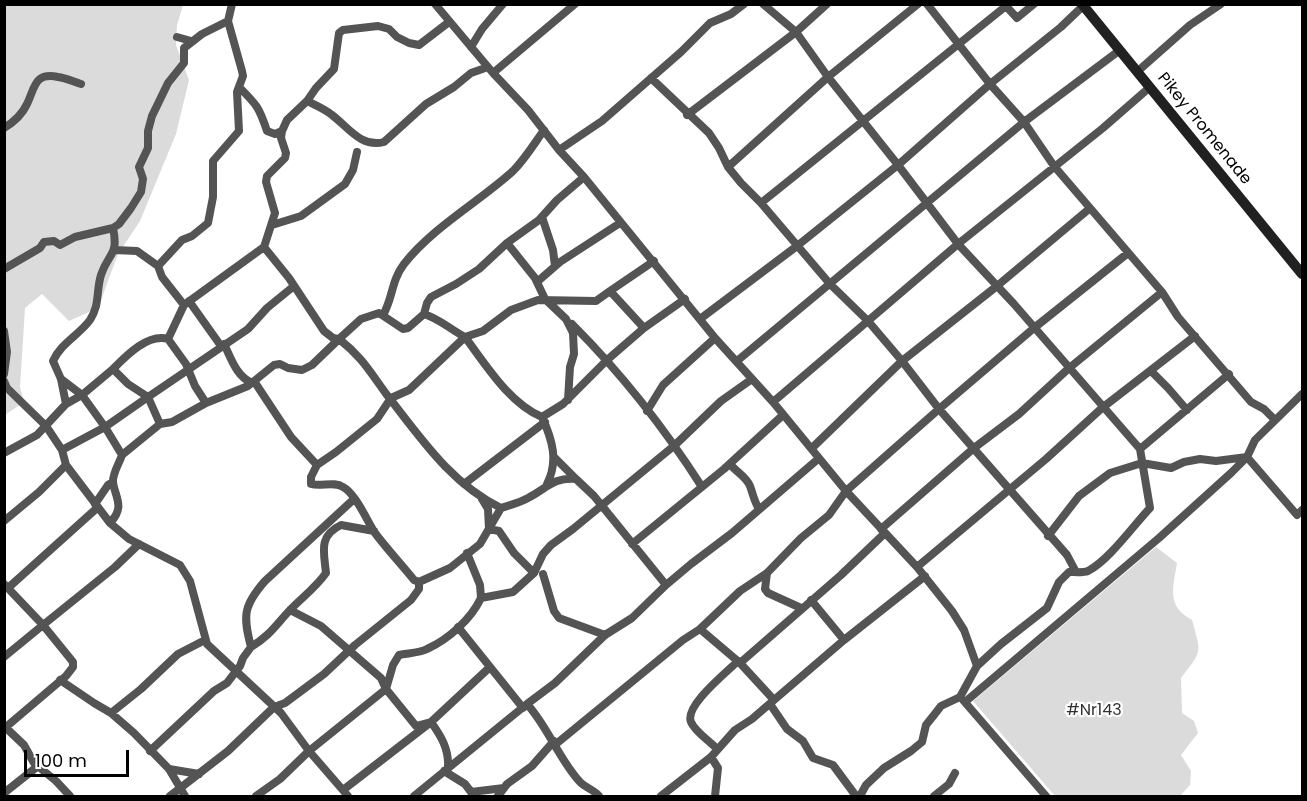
<!DOCTYPE html>
<style>
body{margin:0}
#map{position:relative;width:1307px;height:801px;overflow:hidden;background:#fff;font-family:Poppins,sans-serif}
canvas{display:block}
.frame{position:absolute;inset:0;border:6px solid #000;pointer-events:none}
.scale{position:absolute;left:24px;top:750px;width:105px;height:27px;box-sizing:border-box;border:3px solid #000;border-top:0;padding-left:8px;font-size:18px;line-height:21px;white-space:nowrap;color:#000;-webkit-text-stroke:4px #fff;paint-order:stroke}
</style>
<div id="map">
<canvas width="1307" height="801"></canvas>
<div class="frame"></div>
<div class="scale">100 m</div>
</div>
<script>
const ctx = document.querySelector('canvas').getContext('2d');
ctx.lineJoin = 'round';
function fillPath(path, color) {
  ctx.fillStyle = color;
  ctx.fill(path, 'evenodd');
}
function trace(path, color, width, dash) {
  ctx.strokeStyle = color;
  ctx.lineWidth = width;
  ctx.lineCap = dash ? 'butt' : 'round';
  ctx.setLineDash(dash || []);
  ctx.stroke(path);
}
function drawText(font, color, halo, rows, align = 'center') {
  ctx.font = font + ' Poppins,sans-serif';
  ctx.lineWidth = 4.5;
  ctx.setLineDash([]);
  ctx.textBaseline = 'middle';
  ctx.strokeStyle = halo;
  ctx.fillStyle = color;
  for (const [text, x, y, turn = 0] of rows) {
    ctx.save();
    ctx.translate(x, y);
    ctx.rotate((+turn || 0) * Math.PI / 180);
    ctx.textAlign = isNaN(turn) ? turn : align;
    if (halo) ctx.strokeText(text, 0, 0);
    ctx.fillText(text, 0, 0);
    ctx.restore();
  }
}
fillPath(new Path2D(`
 M 5,5 L 183,5 L 177,25 L 176,45 L 189,80 L 176,134 L 140,221 L 118,254 L 98,308 L 69,321 L 42,294 L 25,308 L 20,387 L 24,402 L 5,415 Z
 M 1156,547 L 1177,563 C 1173,588 1166,606 1192,620 C 1201,653 1203,650 1181,678 L 1182,713 L 1194,721 L 1198,733 L 1181,755 L 1191,771 L 1190,785 L 1180,796 L 1055,796 L 973,701 Z`), '#dbdbdb');
trace(new Path2D(`
 M 435,4 L 493,73 L 528,110 L 559,150 L 584,177 L 715,338 L 773,402 L 846,491 L 917,567 L 952,611 L 964,630 L 977,666
 M 763,4 L 796,32 L 828,77 L 898,165 L 958,244 L 1014,304 L 1140,449 L 1150,508 C 1133,526 1109,560 1088,571 C 1083,573 1075,572 1069,572 L 1059,582 L 1047,608 L 1001,644 L 977,666 L 960,697 L 941,706 L 934,715 L 926,725 L 922,742 L 911,751 L 884,768 L 866,785 L 860,796
 M 927,4 L 990,84 L 1024,122 L 1054,166 L 1162,292 L 1178,317 L 1251,402 L 1264,409 L 1275,420
 M 228,21 L 232,4
 M 177,37 L 191,41
 M 471,47 L 482,29 L 503,4
 M 1138,71 L 1190,25 L 1221,4
 M 493,73 L 575,4
 M 651,78 L 709,133 L 719,148 L 728,167 L 741,183 L 761,203 L 830,284 L 868,321 L 902,361 L 939,409 L 1067,555 L 1076,572
 M 239,87 C 257,105 259,107 267,131 L 275,134 L 282,131
 M 307,101 C 315,105 325,109 332,115 C 348,127 361,148 384,142 L 426,104 L 454,87 L 471,73 L 488,67
 M 687,115 L 796,32 L 827,4
 M 4,128 C 14,122 22,115 27,104 C 35,88 34,72 58,77 C 66,78 74,82 81,84
 M 559,150 L 602,121 L 681,52 L 710,23 L 731,14 L 744,4
 M 728,167 L 828,77 L 918,4
 M 761,203 L 1006,6 L 1017,18 L 1034,4
 M 542,217 L 553,250 L 555,266
 M 272,225 L 301,216 L 345,184 L 353,170 L 357,152
 M 507,243 L 539,220 L 557,200 L 584,177
 M 264,247 L 289,278 L 324,331 L 333,338 L 339,339 L 361,319 L 379,313 L 403,329 L 408,328 L 424,314 C 440,319 451,330 465,337 L 483,331 L 511,310 L 538,300 L 596,301 L 610,291 L 644,328 L 685,299
 M 114,250 L 137,251 L 158,266
 M 4,269 L 40,248 L 44,242 L 54,241 L 60,245 L 75,237 L 113,228 L 119,224 L 131,208 L 141,192 L 143,179 L 139,167 L 148,148 L 148,131 L 152,116 L 168,83 L 184,63 L 184,48 L 202,34 L 228,21 L 242,71 L 243,76 L 237,92 L 239,131 L 213,161 L 213,197 L 208,223 L 192,236 L 182,240 L 158,266 L 162,277 L 184,305 L 264,247 L 275,213 L 266,182 L 267,176 L 285,158 L 286,153 L 281,138 L 282,131 L 287,120 L 307,101 L 316,88 L 334,69 L 339,33 L 343,30 L 378,26 L 389,29 L 397,37 L 409,43 L 419,45 L 449,22
 M 537,282 L 560,262 L 620,223
 M 610,291 L 654,261
 M 189,301 L 221,346
 M 184,305 L 168,339 C 148,333 126,356 113,369 L 128,384 L 148,397 L 248,329 L 267,308 L 294,286
 M 424,314 L 427,303 L 431,297 L 456,284 L 479,269 L 507,243 L 535,278 L 545,299 L 566,319 L 573,333 L 574,354 L 570,367 L 568,400
 M 383,315 C 393,298 391,281 404,264 C 433,227 479,202 513,171 C 525,159 534,144 544,130
 M 700,319 L 797,246 L 898,165 L 990,84 L 1061,27 L 1083,6
 M 572,324 C 621,373 665,429 702,487
 M 4,331 L 7,352 L 4,374
 M 168,339 L 186,364 L 195,386 L 206,403
 M 224,344 C 231,358 236,376 252,383
 M 737,361 L 1024,122 L 1120,50
 M 1151,371 L 1168,388 L 1187,410
 M 61,379 L 82,395 L 113,369
 M 4,381 L 7,388 L 46,426 L 62,450 L 66,465 L 110,523 L 129,539 L 180,565 L 190,581 L 207,644 L 281,713 L 309,751 L 348,796
 M 254,381 L 291,437 L 317,465
 M 773,402 L 958,244 L 1103,128 L 1150,87
 M 66,404 L 61,379 L 53,361 C 61,343 79,335 90,320 C 100,305 96,291 101,275 C 108,253 119,256 113,228
 M 647,411 L 663,385 L 715,338
 M 812,448 L 902,361 L 997,286 L 1089,209
 M 1140,449 L 1229,374
 M 62,450 L 105,427 L 148,397 L 160,424
 M 4,453 L 37,435 L 66,404 L 82,395 L 105,427 L 122,455 L 160,424 L 172,422 L 206,403 L 248,386 L 274,365 L 280,364 L 288,368 L 302,370 L 312,365 L 339,339 C 362,357 370,372 387,395 C 420,437 451,484 501,508 C 510,505 519,503 528,498 C 546,489 553,477 576,479 L 594,496 L 666,585 L 691,564 L 732,533 L 818,459
 M 554,457 L 576,479
 M 730,464 C 736,472 746,476 750,486 C 753,494 754,501 759,509
 M 464,484 L 545,422
 M 547,484 C 559,461 552,439 542,417 L 563,404 L 607,360 L 644,328
 M 482,499 L 488,509 L 489,529 L 499,531 L 514,553 L 534,573
 M 95,504 L 108,485 L 113,482
 M 501,508 L 480,544 L 450,568 L 419,582 L 414,580 C 401,564 387,549 375,533 C 367,521 356,494 343,487 C 334,481 321,487 311,484 L 311,477 L 317,465 L 336,452 L 377,419 L 391,398 L 409,390 L 465,337 C 486,365 509,403 542,417
 M 4,521 L 39,492 L 66,465
 M 110,523 C 125,507 116,499 113,483 C 112,474 119,464 122,455
 M 881,529 L 974,448 L 1019,414 L 1068,369 L 1162,292
 M 1048,536 L 1079,496 L 1110,473 L 1142,463 L 1171,468 L 1184,462 L 1200,459 L 1216,461 L 1247,457 L 1297,515 L 1302,510
 M 632,544 L 724,469 L 783,415
 M 467,553 L 480,585 L 481,598
 M 917,567 L 1046,459 L 1102,408 L 1195,336
 M 767,573 L 765,589 L 768,593 L 801,608
 M 543,574 L 554,611 L 559,618 L 605,635
 M 4,584 L 43,625 L 4,657
 M 8,588 L 97,508
 M 290,610 L 321,626 L 381,678 L 386,689 L 416,726 L 431,722 C 441,736 449,749 448,767
 M 458,627 L 523,708
 M 700,629 L 740,663 L 774,700 L 844,640 L 811,600
 M 844,640 L 925,576
 M 251,647 C 271,635 277,623 292,608 C 304,596 316,587 326,573 C 324,552 318,536 341,525 L 374,531
 M 740,663 L 841,575 L 885,533
 M 60,680 L 94,703 L 111,713 L 134,733 L 169,769 L 185,796
 M 963,700 L 1046,796
 M 965,702 L 1159,538 L 1231,473 L 1247,457 L 1255,440 L 1302,394
 M 527,704 C 548,727 560,761 580,782 C 586,788 594,790 599,796
 M 770,704 L 787,729 L 803,741 L 813,758 L 833,765 L 856,796
 M 111,713 L 141,689 L 178,654 L 205,640
 M 4,726 L 24,745 L 34,763 L 56,781 L 70,796
 M 6,727 L 66,676 L 73,667 L 73,662 L 43,625 L 115,567 L 139,544
 M 556,744 L 683,640 L 700,629 L 740,591 L 767,573 L 801,538 L 829,515 L 846,491 L 939,409 L 1034,328 L 1128,253
 M 717,749 C 710,741 695,732 691,722 C 684,706 727,672 738,661
 M 150,751 L 214,691 L 227,683 L 240,666 L 243,658 L 251,647 C 243,616 243,606 265,581 L 354,499
 M 711,757 L 718,768 L 715,796
 M 169,769 L 199,774
 M 444,771 L 465,784 L 474,796
 M 343,790 L 431,722 L 490,667
 M 471,792 L 504,788
 M 4,793 L 38,766 L 35,763
 M 170,796 L 228,751 L 274,707 L 285,703 L 324,674 L 355,645 L 411,600 L 419,589 L 419,582
 M 256,796 L 280,779 L 309,751 L 386,689 L 393,665 L 399,655 C 408,653 419,653 427,649 C 449,639 471,619 481,598 L 513,592 L 534,573 L 543,554 L 551,545 L 573,529 L 675,445 L 721,401 L 752,379
 M 414,796 L 527,704 L 555,683 L 605,635 L 632,618 L 666,585
 M 498,796 L 507,784 L 532,766 L 554,741
 M 661,796 L 711,757 L 735,730 L 752,719 L 774,700
 M 934,796 L 949,784 L 955,773`), '#545454', 8);
trace(new Path2D(`
 M 1082,4 L 1302,274`), '#212121', 10);
drawText('16px', '#000', '#fff', [
 ["Pikey Promenade",1204,129,51]
]);
drawText('16px', '#323232', '#fff', [
 ["#Nr143",1094,711]
]);
</script>
